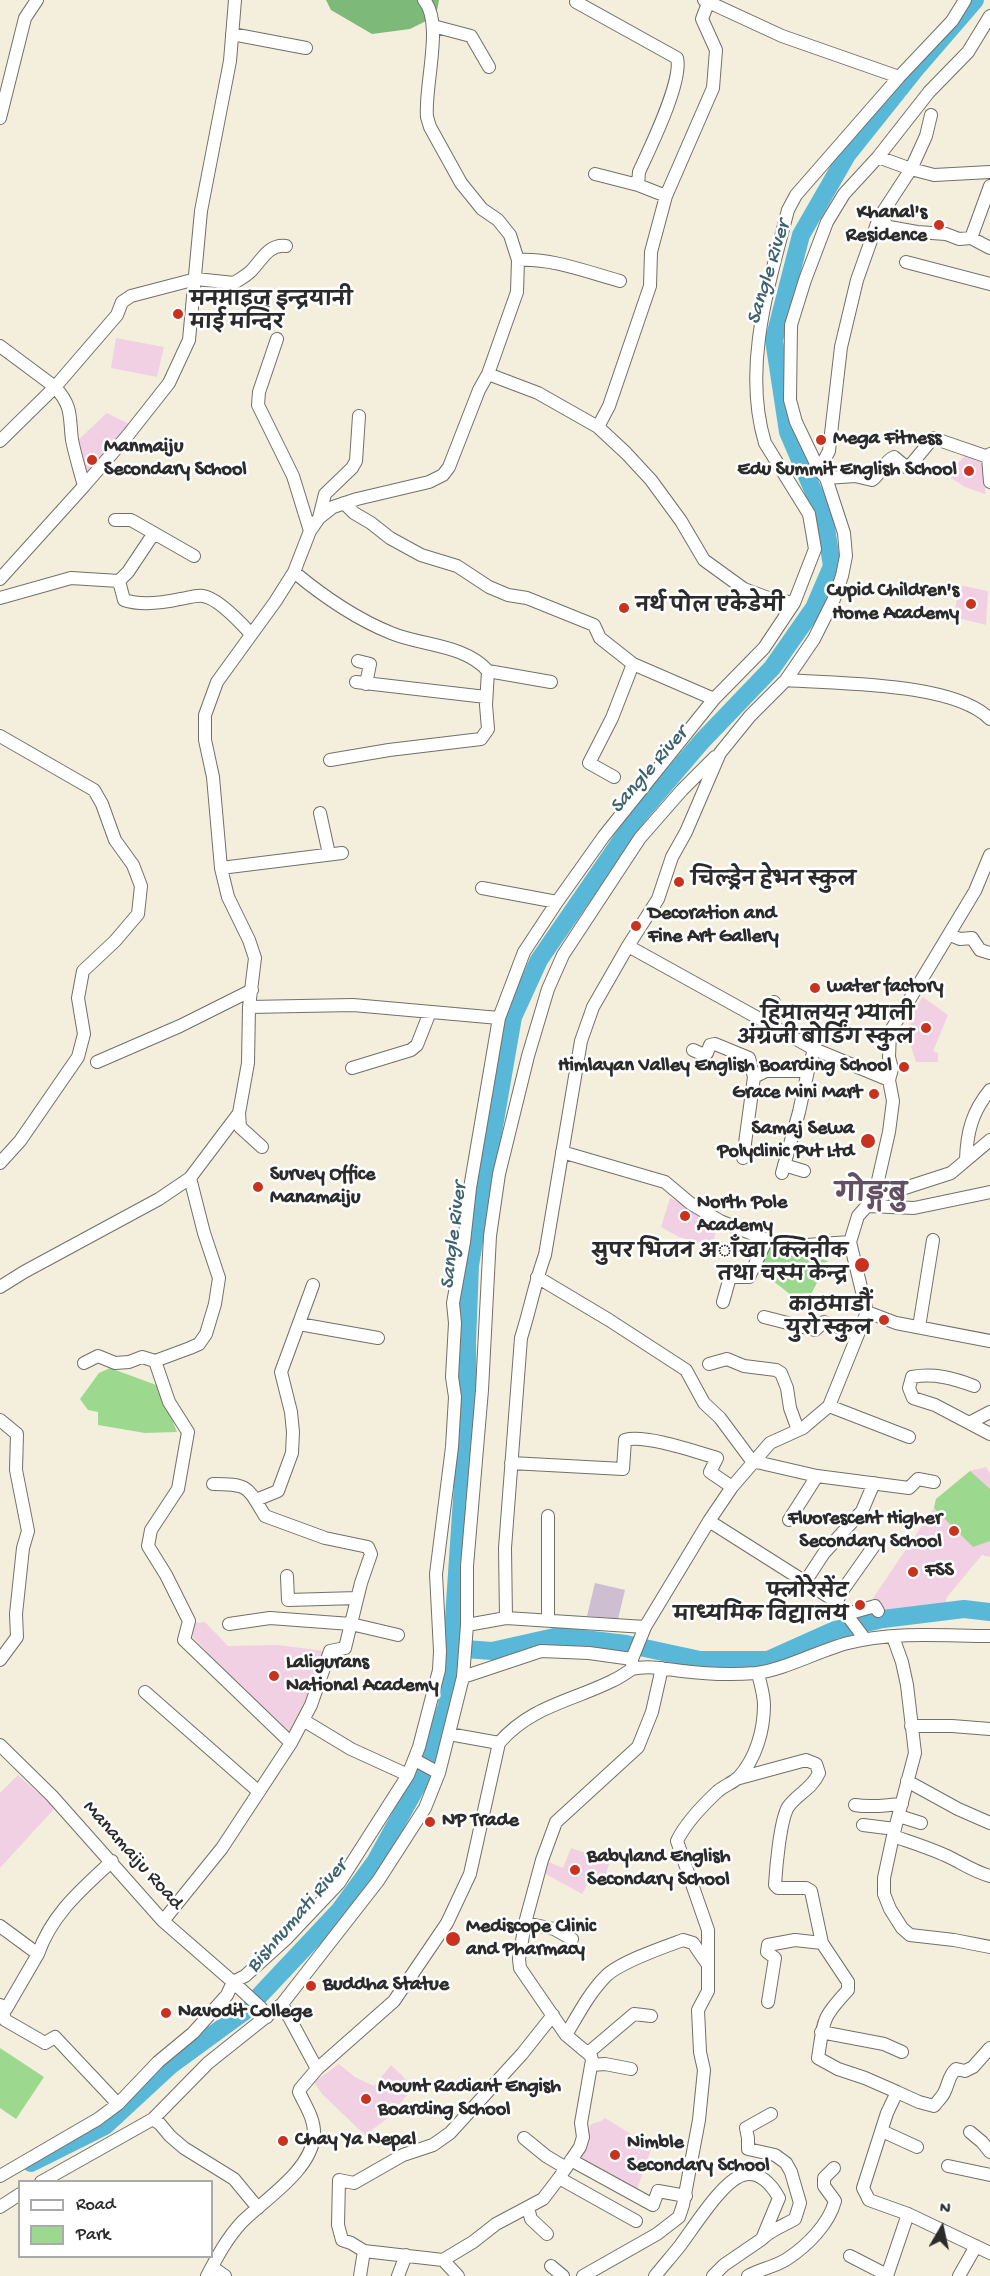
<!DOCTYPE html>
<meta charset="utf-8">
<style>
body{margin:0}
#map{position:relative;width:990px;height:2276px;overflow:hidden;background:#f4efdd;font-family:"Gochi Hand",sans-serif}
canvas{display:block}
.legend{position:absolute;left:18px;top:2180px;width:195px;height:78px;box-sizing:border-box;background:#fff;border:2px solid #aaa;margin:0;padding:8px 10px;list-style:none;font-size:18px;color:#2b2b2b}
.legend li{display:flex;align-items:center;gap:12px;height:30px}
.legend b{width:30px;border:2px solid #aaa}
.north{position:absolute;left:912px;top:2198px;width:60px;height:60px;-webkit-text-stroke:4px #fff;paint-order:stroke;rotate:9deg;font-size:16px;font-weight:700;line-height:24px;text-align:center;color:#2b2b2b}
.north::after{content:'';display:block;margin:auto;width:21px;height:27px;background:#2b2b2b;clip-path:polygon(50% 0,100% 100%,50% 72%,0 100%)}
</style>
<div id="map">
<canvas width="990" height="2276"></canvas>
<ul class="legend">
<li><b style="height:8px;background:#fff"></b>Road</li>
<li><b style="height:16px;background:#9cd98e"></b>Park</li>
</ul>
<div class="north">N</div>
</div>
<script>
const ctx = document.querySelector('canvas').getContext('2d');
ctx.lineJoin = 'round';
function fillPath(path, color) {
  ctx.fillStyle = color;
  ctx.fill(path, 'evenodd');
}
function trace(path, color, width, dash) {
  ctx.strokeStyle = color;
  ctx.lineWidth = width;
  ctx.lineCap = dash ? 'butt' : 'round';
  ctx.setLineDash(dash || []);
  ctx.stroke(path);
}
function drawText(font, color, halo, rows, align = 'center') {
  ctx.font = font + ' "Gochi Hand","Playpen Sans Deva",sans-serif';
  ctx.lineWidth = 5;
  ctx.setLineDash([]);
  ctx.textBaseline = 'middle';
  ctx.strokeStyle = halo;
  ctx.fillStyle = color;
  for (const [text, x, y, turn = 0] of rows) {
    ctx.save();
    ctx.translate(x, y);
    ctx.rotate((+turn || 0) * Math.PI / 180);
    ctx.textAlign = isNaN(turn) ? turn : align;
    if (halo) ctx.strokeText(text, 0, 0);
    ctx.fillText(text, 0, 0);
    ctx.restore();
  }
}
fillPath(new Path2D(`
 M 116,338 L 164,347 L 157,377 L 111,368 Z
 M 107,413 L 131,425 L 87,476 L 77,441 Z
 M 965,455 L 986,465 L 985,494 L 965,487 L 948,476 Z
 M 959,585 L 988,591 L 986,625 L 954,617 Z
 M 923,997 L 948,1015 L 933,1051 L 938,1053 L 938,1062 L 916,1062 L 909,1040 L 910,1015 Z
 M 670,1198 L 692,1208 L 718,1224 L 712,1246 L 679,1237 L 661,1227 Z
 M 986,1467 L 990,1473 L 990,1557 L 982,1555 L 947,1597 L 943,1609 L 873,1612 L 873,1598 L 934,1508 L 936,1499 L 970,1471 Z
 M 205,1622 L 228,1646 L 277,1645 L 326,1651 L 307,1708 L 291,1735 L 253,1702 L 193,1637 L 193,1623 Z
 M 18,1775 L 55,1808 L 0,1868 L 0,1793 Z
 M 571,1848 L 610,1861 L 605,1877 L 593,1874 L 582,1894 L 542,1872 L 546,1861 L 563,1868 Z
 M 339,2064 L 355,2077 L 374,2086 L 391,2065 L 414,2087 L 388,2118 L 365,2135 L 322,2094 L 314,2082 Z
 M 605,2118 L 652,2147 L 635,2195 L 577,2162 L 591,2124 L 601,2121 Z`), '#f1d0e3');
fillPath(new Path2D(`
 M 595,1583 L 625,1590 L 618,1619 L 587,1616 Z`), '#cebed1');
fillPath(new Path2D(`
 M 765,1245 L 828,1261 L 805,1306 L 763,1273 L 758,1263 Z
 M 110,1368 L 159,1386 L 177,1432 L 145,1433 L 98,1425 L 98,1412 L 88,1410 L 80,1399 L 99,1373 Z
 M 970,1471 L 990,1489 L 990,1541 L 973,1547 L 934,1508 L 936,1499 Z
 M 0,2048 L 44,2077 L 16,2119 L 0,2108 Z`), '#9cd98e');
fillPath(new Path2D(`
 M 326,0 L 439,0 L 436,16 L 410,29 L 372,34 L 331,10 Z`), '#7db979');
trace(new Path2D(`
 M 452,1648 L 468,1409 L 467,1343 L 470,1265 L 513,1017 L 539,960 L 638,816 L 702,741 L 772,668 L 814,608 L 832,566 L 824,516 L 788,432 L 774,340 L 801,235 L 847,155 L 918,66 L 975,0
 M 31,2163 L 105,2126 L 171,2065 L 245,2011 L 339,1911 L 375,1862 L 422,1777 L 447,1705 L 452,1648 L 492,1651 L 559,1636 L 626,1644 L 700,1660 L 768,1660 L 835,1630 L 883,1619 L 964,1609 L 990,1612`), '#59b8d7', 18);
const minor = new Path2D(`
 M 704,0 L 782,36 L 899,77
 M 576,2 L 677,58 C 683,81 650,148 639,172 L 638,185
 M 433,26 L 471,36 L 489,67
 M 232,34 L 306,48
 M 0,118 L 25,18 L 37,0
 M 878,157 L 911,169 L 934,175 L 990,172
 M 595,174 L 638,185 L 666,196
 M 879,218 L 889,227 L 917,232 L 946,234 L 959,239 L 971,238 L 990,248
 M 971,238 L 990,186
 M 518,260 C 552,258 587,272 620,281
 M 906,262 L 990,284
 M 277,339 L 259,392 L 258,405 L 293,476 L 310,531
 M 0,346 L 55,387 L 117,315 L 122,302 L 131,296 L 196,279 L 234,283 C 240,279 246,276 251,271 C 262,260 268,244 286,246
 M 488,374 L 538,393 L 598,427 L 609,406 L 650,286 L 651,252 L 666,196 L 713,88 L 716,50 L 702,19 L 708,3
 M 0,441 L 55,387 C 73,407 69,416 72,440 C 75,455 80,471 84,486 L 0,579
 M 990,454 L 988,457 L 990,482
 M 819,470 L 829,451 L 841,347 L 857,280 L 879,218 L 911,169 L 926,136 L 931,115
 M 826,478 L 855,476 L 872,480 C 881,474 883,462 894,457 L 906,467 L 909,467 L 933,438 L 988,457
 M 84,486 L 128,435 L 169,383 L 189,340 L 201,211 L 230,61 L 235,0
 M 344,503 L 354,513 L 371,523 L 390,538 L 421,555 L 457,566 L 489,587 L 508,595 L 527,598 L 594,625 L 600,638 L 633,664 L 714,699
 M 319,518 L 325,494 L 352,468 L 356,461 L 359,416
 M 115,520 L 131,520 L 194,556
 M 154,533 L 128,572 L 119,581 L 124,600 C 142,606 162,603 180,599 C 188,598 195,595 203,596 C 218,598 241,623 251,634
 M 294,572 C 324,597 354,618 391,633 C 422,646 464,644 488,671 L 486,705 L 488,729 L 481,739 L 389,750 L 330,760
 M 0,598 L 71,578 L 119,581
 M 794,603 L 815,549 L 809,514 L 765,443 C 742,367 769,284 788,210 L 796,195 L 899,77 L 952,21 L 965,0
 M 358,661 L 370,664 L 366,684
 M 488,671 L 551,682
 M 786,680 C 838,684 953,682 990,719
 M 356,682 L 486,697
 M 0,736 L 94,790 L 102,804 L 115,840 L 133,865 L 141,886 L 138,914 L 115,941 L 83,971 L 78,998 L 84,1034 L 78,1057 L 20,1141 L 0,1163
 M 614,777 L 589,763 L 612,718 L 633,664
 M 320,813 L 329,854
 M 221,868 L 342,853
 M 482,888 L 557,902
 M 950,935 L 960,939 L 972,938 L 980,950 L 990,953
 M 628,946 L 814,1049 L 889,1080
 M 249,1007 L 353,1005 L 499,1018
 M 763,1021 L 774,1002
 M 693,1050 L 702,1054 L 707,1053 L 710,1045 L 715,1044 L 749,1058 L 754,1077
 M 97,1062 L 180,1026 L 252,990
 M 352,1068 L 411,1050 L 417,1045 L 430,1012
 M 239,1113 L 240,1127 L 262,1147
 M 562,1152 L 665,1182 L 690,1203 L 720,1221 L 770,1241 L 792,1246 L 850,1242
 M 743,1158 L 754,1077 L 766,1071 L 808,1071 L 814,1049
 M 966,1159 C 967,1132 972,1112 990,1090
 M 784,1165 L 804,1171
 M 782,1173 L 799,1112 L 809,1066
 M 874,1198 L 951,1173 L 990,1140
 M 868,1206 L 914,1208 L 990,1192
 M 537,1277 L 609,1320 L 686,1370 L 704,1403 L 720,1418 L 752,1461 L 817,1476 L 909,1488 L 918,1479 L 934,1482
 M 0,1287 L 24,1272 L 159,1199 L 190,1178 L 239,1113 L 248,1063 L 249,1007 L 255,958 L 249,940 L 228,897 L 221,868 L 213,777 L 205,740 L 205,715 L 217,682 L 275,602 L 294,572 L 310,531 L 319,518 L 333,507 L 357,499 L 429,482 L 443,475 L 449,467 L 479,390 L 488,374 L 517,292 L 518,260 L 510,235 L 498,220 L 482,209 L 461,183 L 430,127 L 427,117 C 424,86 444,23 424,0
 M 723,1302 L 730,1277 L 749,1277 L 767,1239
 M 867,1312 L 896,1323 L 990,1341
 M 764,1317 L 815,1330 L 824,1322 L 858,1334
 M 299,1324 L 378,1338
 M 919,1327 L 933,1240
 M 155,1361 L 169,1402 L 188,1432 L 178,1489 L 151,1530 L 148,1546 L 166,1575 L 189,1621 L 184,1640 L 291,1743
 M 84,1363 L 98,1356 L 115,1363 L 129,1362 L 142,1357 L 155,1361 L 190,1348 L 199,1344 L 206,1334 L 215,1304 L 219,1278 L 204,1233 L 190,1178
 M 709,1364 L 727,1359 L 744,1366 L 776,1370 L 781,1373 L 787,1388 L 790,1408 L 798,1430
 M 974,1386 C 953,1378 934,1373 912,1377 L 909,1388 L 913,1398 L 935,1405 L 990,1434
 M 829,1406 L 909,1437
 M 0,1420 L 17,1434 L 16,1470 L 28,1531 L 23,1548 L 16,1614 L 17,1637 L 0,1660
 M 969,1423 L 990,1412
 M 511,1463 L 623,1469 L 625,1440 C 645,1434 696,1452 717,1458 L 710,1472 L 732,1487
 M 256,1500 L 278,1491 L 292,1453 L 293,1432 L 291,1412 L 281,1372 L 313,1285
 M 548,1516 L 548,1621
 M 789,1520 L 817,1476
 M 709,1521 L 837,1602 L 865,1639
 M 287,1576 L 288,1600 L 357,1598
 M 805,1582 L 824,1553 L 862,1511 L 874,1483
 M 837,1602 L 840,1594 L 876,1543
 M 847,1614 L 875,1606 L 878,1611
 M 506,1618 L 467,1625 L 467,1566 L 482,1390 L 490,1236 L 499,1174 L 528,1056 L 548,989 L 563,955 L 640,838 L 682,790 L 715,757
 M 229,1624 L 270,1618 L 351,1624 L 398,1635
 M 645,1627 L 506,1618 L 505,1548 L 521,1338 C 530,1310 535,1282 545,1255 L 581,1041 L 593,1007 L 628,946 L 658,899 L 672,857 L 686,832 L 720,753 L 750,716 L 786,680 L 814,639 L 834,599 L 842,576 L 846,556 L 844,533 L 826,478 L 819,470 L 796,422 L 790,400 L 791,325 L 805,280 L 827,222 L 844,194 L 878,157 L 929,92 L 968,52 L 990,16
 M 893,1637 L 902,1662 L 907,1685 L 915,1753 L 893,1836 L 884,1878 L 884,1894 L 890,1909 L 902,1928 L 910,1935 L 954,1940 L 990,1947
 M 632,1669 C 649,1665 666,1669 682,1671 C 706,1674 732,1675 756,1673 C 784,1670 820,1650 848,1643 C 893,1631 944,1636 990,1636
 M 463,1677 L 541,1651 L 589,1653 L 632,1659
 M 145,1692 L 259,1792
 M 303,1720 L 351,1749 L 408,1775
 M 911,1726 L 952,1726 L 990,1729
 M 449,1734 L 499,1743
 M 0,1745 L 52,1796 L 163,1921 L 233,1982 L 261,2008 L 267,2017
 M 415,1760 L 439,1773
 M 736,1779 L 806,1760 L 816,1764 L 819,1773 C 812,1789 797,1794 788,1807 C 780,1821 776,1868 775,1885 L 778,1888 L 806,1888 L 811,1891 L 822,1943 L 848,1982 L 848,1990 C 821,2019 824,2020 818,2058 L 838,2069 L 865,2078 L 897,2092
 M 907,1781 L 958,1809 L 990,1823
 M 855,1805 C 873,1808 884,1805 902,1804
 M 899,1816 L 921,1823
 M 863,1825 L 895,1829
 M 893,1836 C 913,1843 933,1849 951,1858 C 965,1865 975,1872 990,1876
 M 163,1921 L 222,1848 L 291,1743 L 311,1705 L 330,1651 L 345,1648 L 361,1583 L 371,1554 L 368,1547 L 325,1538 L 265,1516 C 247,1487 250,1484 213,1484
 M 525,1923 L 554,1929 L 572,1939
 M 0,1926 L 38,1954 L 6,2009 L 0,2005
 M 38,1954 C 52,1914 81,1890 112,1861
 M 768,2002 L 775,1958 L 767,1952 L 768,1945 L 795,1940 L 822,1943
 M 282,2004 L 317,2069
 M 6,2009 L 3,2012 L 5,2020 L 45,2043 L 55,2037 L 118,2104
 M 821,2032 L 884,2044 L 902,2052
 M 566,2035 C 578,2015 589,1993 606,1976 C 620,1962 664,1947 683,1940 L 693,1943 L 706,1962
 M 990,2048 L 973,2067 L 965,2071 L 956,2069 C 948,2076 949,2084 944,2093 C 942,2097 937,2102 934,2106 L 919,2102 L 897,2092 L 887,2113 L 863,2188 L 869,2200 L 908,2214 L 990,2253
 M 588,2053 L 634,2014 L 651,2016
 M 592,2065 L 605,2064 L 631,2069
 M 153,2119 L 160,2124 L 170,2136 L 184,2148 L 234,2179 L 258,2208
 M 882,2131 L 917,2147
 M 970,2132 L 982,2142 L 990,2152
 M 524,2138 L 546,2156 L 566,2168
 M 571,2160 L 653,2205 L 658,2191 L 686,2196
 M 948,2166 L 990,2175
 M 0,2176 L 98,2119 L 118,2104 L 158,2062 L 193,2033 L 227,1995 L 233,1982 L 245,1976 L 287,1938 L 339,1883 L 408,1775 L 419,1747 L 439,1670 L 440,1651 L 436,1574 L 452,1447 L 455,1397 L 452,1377 L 455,1323 L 453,1303 L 464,1242 L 470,1188 L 499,1018 L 524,952 L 557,902 L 604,836 L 714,699 L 764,648 L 794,603 L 771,599 L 744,589 L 704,560 L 681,521 L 651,480 L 626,453 L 598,427
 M 559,2178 L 636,2221
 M 41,2182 L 153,2119 L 208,2063 L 282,2004 L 378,1881 L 425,1808 L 439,1773 L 463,1677 L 467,1625
 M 0,2207 L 20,2194
 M 528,2208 L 531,2219 L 547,2234
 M 764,2237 C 775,2228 783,2226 795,2219 L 800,2203 L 791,2172 L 786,2163 L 775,2155 L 748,2149 L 748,2138 L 746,2128 L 771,2114
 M 364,2251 L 351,2243 L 342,2240 L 338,2225 L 339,2180 L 354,2183 L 403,2155 L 433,2145 L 450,2133 L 522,2054 L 553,2015
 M 850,2256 L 887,2275
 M 443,2260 L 473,2242 L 496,2224 L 543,2199 L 559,2178 L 580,2147 L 583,2137 L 581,2123 L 592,2060 L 591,2056 L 566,2035 L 520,1968 L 519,1959 L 525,1923 L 542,1860 L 556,1822 L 638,1747 L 652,1712 L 662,1668
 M 551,2266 L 563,2276
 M 212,2267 L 225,2276
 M 207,2276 C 217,2257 227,2238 242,2222 C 265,2199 312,2170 314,2135 C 315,2119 305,2105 299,2092 L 300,2089 L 317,2069 L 394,2001 L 447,1923 L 470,1874 L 499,1743 C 531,1706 572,1701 612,1681 C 619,1678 626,1673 632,1669 L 632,1659 L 645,1627 L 709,1521 L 732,1487 L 770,1443 L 803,1428 L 829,1406 L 867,1312 L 850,1242 L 858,1216 L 874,1198 L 889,1132 L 893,1101 L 889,1080 L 892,1069 L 889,1057 L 890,1032 L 975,891 L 990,855
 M 360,2276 L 364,2251 L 443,2260 L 458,2276
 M 398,2276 L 406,2255
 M 583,2276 L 657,2234 L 679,2217 L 683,2205 L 699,2120 L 704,2070 L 700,2052 L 698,2010 L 708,1991 L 708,1930 L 677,1841 C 686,1822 703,1805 718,1791 C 724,1786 732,1783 738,1778 C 756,1759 764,1730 764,1705 C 764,1694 760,1683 758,1673
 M 655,2276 C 663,2266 671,2257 679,2247 C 693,2229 722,2181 743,2175 C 759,2170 772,2185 779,2198 L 762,2239 L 724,2265 L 713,2276
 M 748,2276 C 760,2269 775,2267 787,2259 C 807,2246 829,2224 835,2201 L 824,2186 L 824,2178 L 834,2168
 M 887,2276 L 908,2214
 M 959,2276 L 976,2246`);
trace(minor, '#717069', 14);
trace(minor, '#fff', 12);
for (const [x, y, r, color] of [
 [939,225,6,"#c8321e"],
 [178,314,6,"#c8321e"],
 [821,440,6,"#c8321e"],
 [92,460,6,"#c8321e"],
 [969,471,6,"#c8321e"],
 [971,604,6,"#c8321e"],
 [624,608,6,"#c8321e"],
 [679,882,6,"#c8321e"],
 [636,926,6,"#c8321e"],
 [815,988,6,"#c8321e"],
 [926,1028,6,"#c8321e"],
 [904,1067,6,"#c8321e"],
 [874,1094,6,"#c8321e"],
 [868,1141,8,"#c8321e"],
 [258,1187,6,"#c8321e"],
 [685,1216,6,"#c8321e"],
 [862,1265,8,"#c8321e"],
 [884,1320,6,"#c8321e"],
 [954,1531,6,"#c8321e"],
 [913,1572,6,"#c8321e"],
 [860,1605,6,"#c8321e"],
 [274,1676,6,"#c8321e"],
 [430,1822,6,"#c8321e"],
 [575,1870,6,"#c8321e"],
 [453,1939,8,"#c8321e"],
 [311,1986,6,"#c8321e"],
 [166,2013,6,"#c8321e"],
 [366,2099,6,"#c8321e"],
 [283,2141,6,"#c8321e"],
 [615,2155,6,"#c8321e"]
]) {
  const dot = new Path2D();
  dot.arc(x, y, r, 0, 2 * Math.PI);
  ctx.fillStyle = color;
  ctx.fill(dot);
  trace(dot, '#fff', 2);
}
drawText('bold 20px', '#2b2b2b', '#fff', [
 ["Khanal's",927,214,"right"],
 ["Residence",927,237,"right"],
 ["मनमाइजु इन्द्रयानी",190,302],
 ["माई मन्दिर",190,325],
 ["Mega Fitness",833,440],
 ["Manmaiju",104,448],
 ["Secondary School",104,471],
 ["Edu Summit English School",957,471,"right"],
 ["Cupid Children's",959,592,"right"],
 ["Home Academy",959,615,"right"],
 ["नर्थ पोल एकेडेमी",636,608],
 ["चिल्ड्रेन हेभन स्कुल",691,882],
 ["Decoration and",648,915],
 ["Fine Art Gallery",648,938],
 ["water factory",827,988],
 ["हिमालयन भ्याली",914,1017,"right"],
 ["अंग्रेजी बोर्डिंग स्कुल",914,1040,"right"],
 ["Himlayan Valley English Boarding School",892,1067,"right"],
 ["Grace Mini Mart",862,1094,"right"],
 ["Samaj Sewa",854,1130,"right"],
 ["Polyclinic Pvt Ltd",854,1153,"right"],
 ["Survey Office",270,1176],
 ["Manamaiju",270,1199],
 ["North Pole",697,1204],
 ["Academy",697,1227],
 ["सुपर भिजन अाँखा क्लिनीक",848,1254,"right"],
 ["तथा चस्म केन्द्र",848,1277,"right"],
 ["काठमाडौं",872,1308,"right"],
 ["युरो स्कुल",872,1331,"right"],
 ["Fluorescent Higher",942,1520,"right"],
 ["Secondary School",942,1543,"right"],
 ["FSS",925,1572],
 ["फ्लोरेसेंट",848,1594,"right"],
 ["माध्यमिक विद्यालय",848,1617,"right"],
 ["Laligurans",286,1664],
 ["National Academy",286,1687],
 ["NP Trade",442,1822],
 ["Babyland English",587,1858],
 ["Secondary School",587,1881],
 ["Mediscope Clinic",466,1928],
 ["and Pharmacy",466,1951],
 ["Buddha Statue",323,1986],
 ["Navodit College",178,2013],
 ["Mount Radiant Engish",378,2088],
 ["Boarding School",378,2111],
 ["Chay Ya Nepal",295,2141],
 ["Nimble",627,2144],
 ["Secondary School",627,2167]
], 'left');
drawText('20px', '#2b2b2b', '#fff', [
 ["Manamaiju Road",132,1856,48]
]);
drawText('italic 21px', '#3d6370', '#fff', [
 ["Sangle River",770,273,-73],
 ["Sangle River",650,771,-49],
 ["Sangle River",455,1236,-83],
 ["Bishnumati River",298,1917,-49]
]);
drawText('bold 26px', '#635062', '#fff', [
 ["गोङ्गबु",871,1197]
]);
</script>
